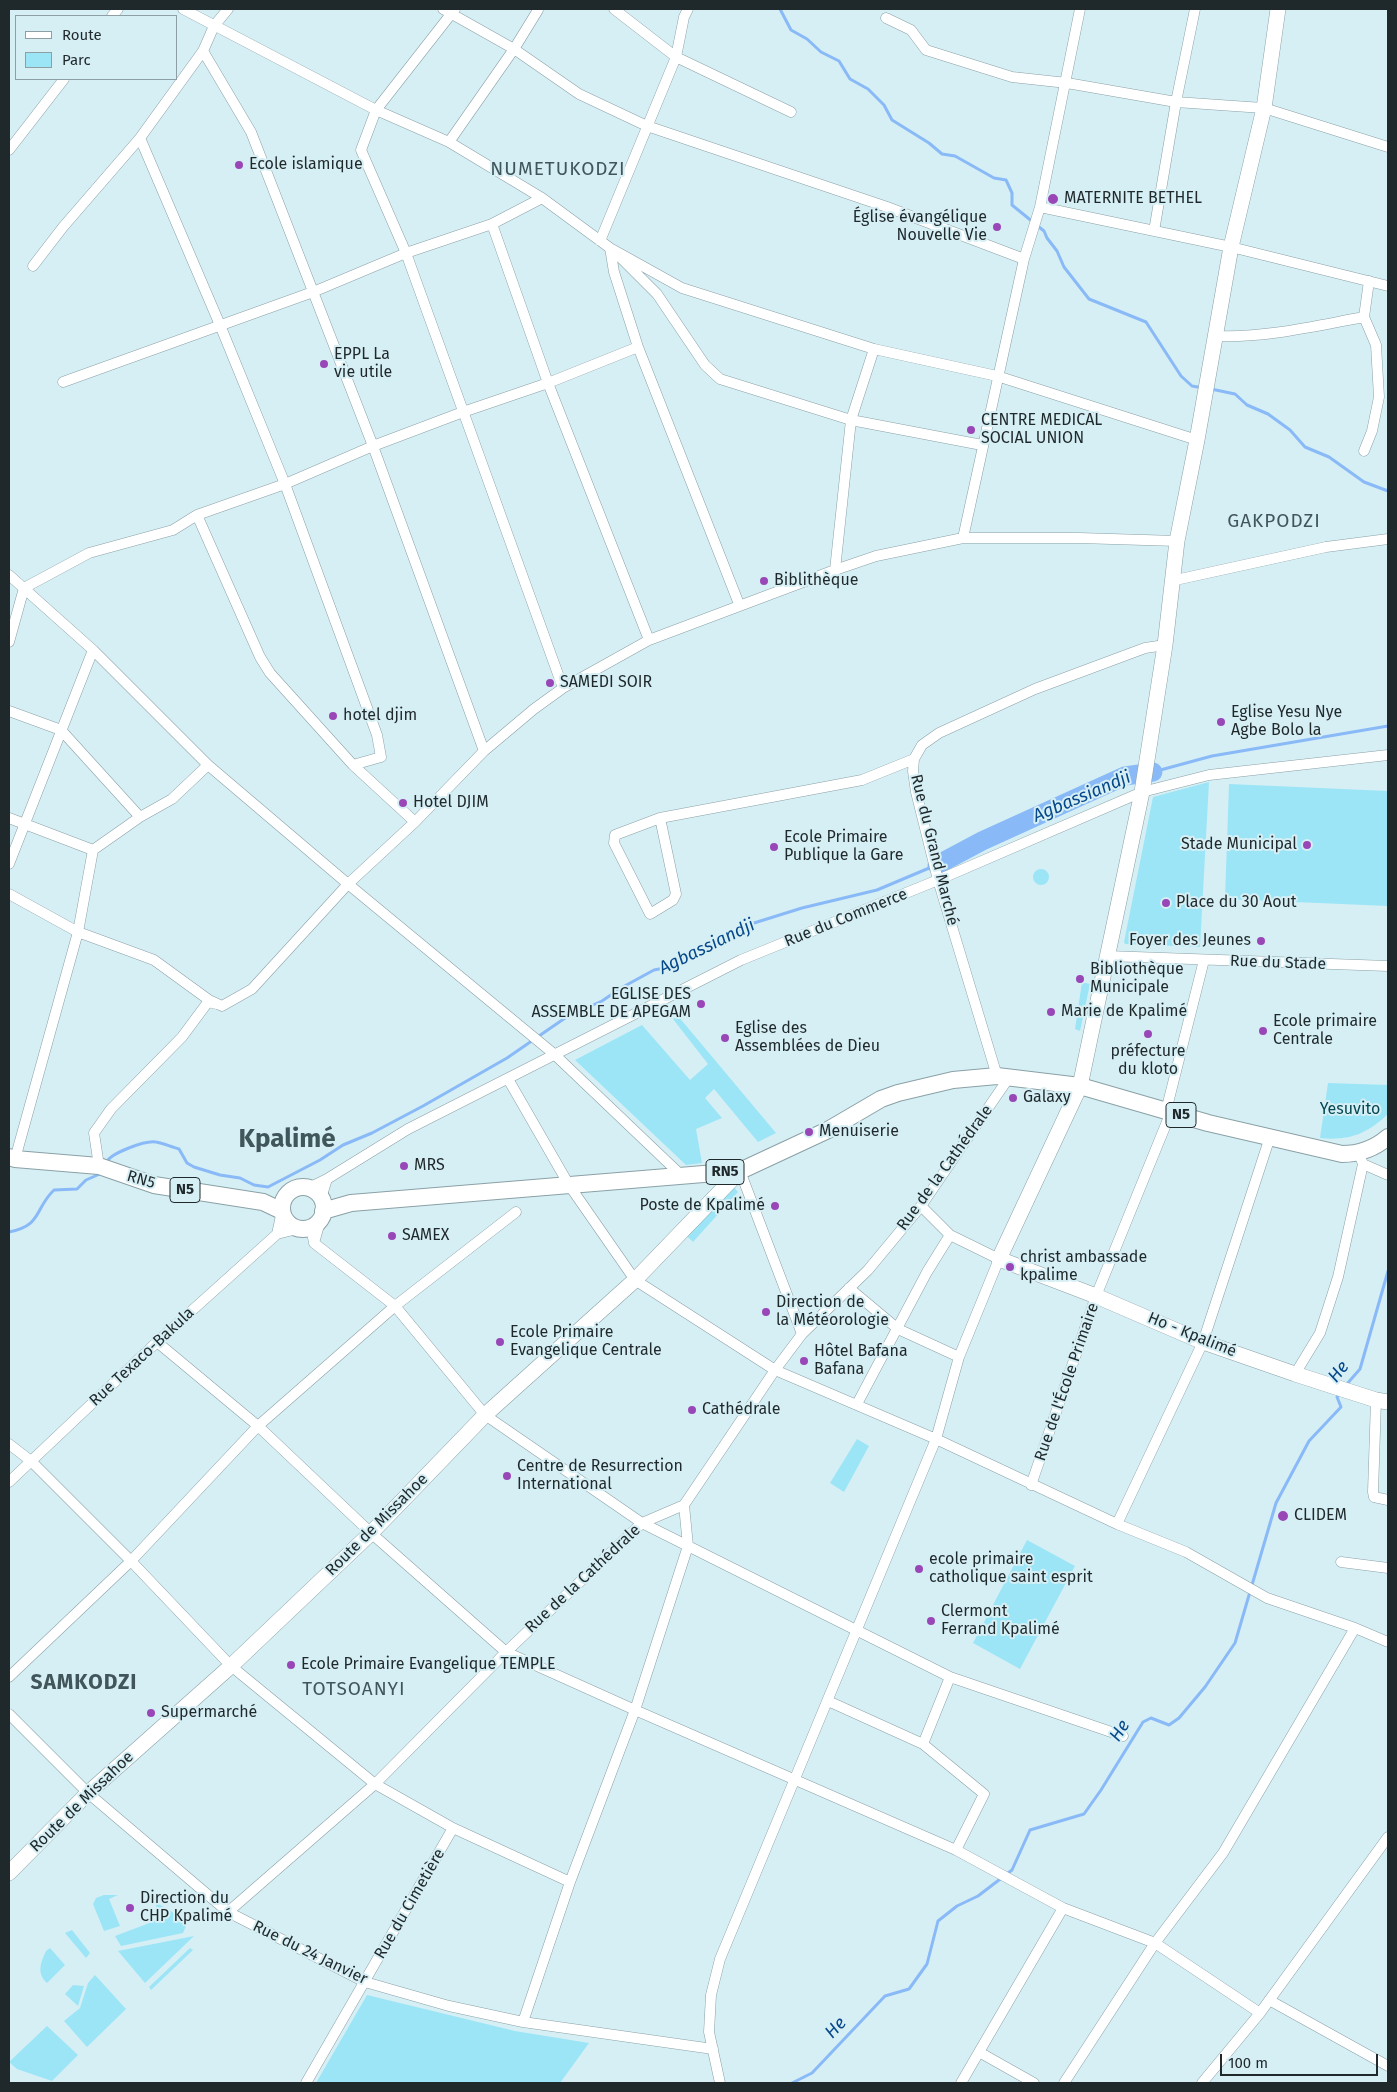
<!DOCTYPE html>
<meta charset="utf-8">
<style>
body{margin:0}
#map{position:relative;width:1397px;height:2092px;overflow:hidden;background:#d6eff5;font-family:"Fira Sans",sans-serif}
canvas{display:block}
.frame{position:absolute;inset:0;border:10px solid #1f282a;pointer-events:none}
.legend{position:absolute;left:15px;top:15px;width:162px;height:65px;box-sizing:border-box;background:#d6eff5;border:1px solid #8d9fa4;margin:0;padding:6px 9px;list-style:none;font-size:15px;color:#1f282a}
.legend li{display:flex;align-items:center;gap:10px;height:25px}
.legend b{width:25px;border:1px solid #8d9fa4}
.scale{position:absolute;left:1220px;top:2054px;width:158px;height:22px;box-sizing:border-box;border:2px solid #1f282a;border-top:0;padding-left:6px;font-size:15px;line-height:18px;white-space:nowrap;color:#1f282a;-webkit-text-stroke:4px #d6eff5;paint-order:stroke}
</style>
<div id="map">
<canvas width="1397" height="2092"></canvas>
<div class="frame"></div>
<ul class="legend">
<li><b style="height:6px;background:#fff"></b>Route</li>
<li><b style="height:14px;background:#9ce5f6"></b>Parc</li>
</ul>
<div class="scale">100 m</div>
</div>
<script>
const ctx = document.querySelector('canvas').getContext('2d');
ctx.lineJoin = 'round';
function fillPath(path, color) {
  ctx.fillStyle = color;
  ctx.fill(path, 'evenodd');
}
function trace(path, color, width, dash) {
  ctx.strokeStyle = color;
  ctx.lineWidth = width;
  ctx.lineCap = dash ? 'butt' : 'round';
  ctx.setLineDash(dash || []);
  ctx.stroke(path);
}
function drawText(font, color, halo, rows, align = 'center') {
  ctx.font = font + ' "Fira Sans",sans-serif';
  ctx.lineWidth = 4;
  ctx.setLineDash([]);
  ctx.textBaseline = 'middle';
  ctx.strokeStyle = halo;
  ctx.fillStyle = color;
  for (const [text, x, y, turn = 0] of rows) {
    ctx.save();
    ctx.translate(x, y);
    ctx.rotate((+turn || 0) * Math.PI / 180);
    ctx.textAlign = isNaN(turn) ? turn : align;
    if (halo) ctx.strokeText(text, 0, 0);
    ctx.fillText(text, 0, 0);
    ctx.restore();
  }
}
fillPath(new Path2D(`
 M 1209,782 L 1200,947 L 1125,944 L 1124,942 L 1153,797 Z
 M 1229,784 L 1388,791 L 1388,906 L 1225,899 Z
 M1033 877a8 8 0 1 1 16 0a8 8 0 1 1-16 0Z
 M 1082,982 L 1090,984 L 1080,1031 L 1075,1029 Z
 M 678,1016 L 776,1133 L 758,1142 L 714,1089 L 705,1098 L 722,1118 L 696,1129 L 702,1163 L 686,1165 L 575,1060 L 642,1025 L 690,1080 L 708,1064 L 673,1019 Z
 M 1328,1083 L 1388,1085 L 1388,1114 C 1367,1134 1349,1141 1320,1138 Z
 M 731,1184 L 738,1192 L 693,1242 L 686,1235 Z
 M 857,1439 L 869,1446 L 844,1492 L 830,1483 Z
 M 1027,1540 L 1075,1566 L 1020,1669 L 973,1643 Z
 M 104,1895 L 118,1895 L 109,1899 L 120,1926 L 104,1931 L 93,1904 L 96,1898 Z
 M 155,1902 L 188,1921 L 183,1933 L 121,1946 L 115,1936 L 160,1919 Z
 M 72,1930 L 90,1953 L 86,1958 L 65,1933 Z
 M 194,1936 L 145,1983 L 118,1951 Z
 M 50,1948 L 65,1965 L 47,1983 C 36,1973 41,1962 46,1951 Z
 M 190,1948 L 193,1950 L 151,1990 L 149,1987 Z
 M 95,1975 L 126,2009 L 87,2047 L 64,2021 L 80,2008 L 88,1983 Z
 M 73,1985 L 84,1986 L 78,2006 L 65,1994 Z
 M 367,1995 L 515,2031 L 589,2043 L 560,2083 L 316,2083 Z
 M 47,2026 L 78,2055 L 52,2081 L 17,2069 L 9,2062 Z`), '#9ce5f6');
trace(new Path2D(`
 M 780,9 L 791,30 L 807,39 L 821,52 L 839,61 L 850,79 L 868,89 L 884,105 L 892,120 L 929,143 L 942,154 L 955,156 L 994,178 L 1006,180 L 1012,193 L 1012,205 L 1044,231 L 1047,238 L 1057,251 L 1064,267 L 1089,299 L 1146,322 L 1181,376 L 1192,386 L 1203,388
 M 1211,389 L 1235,394 L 1247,405 L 1268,414 L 1290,430 L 1305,447 L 1329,457 L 1364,482 L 1388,491
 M 1153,772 L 1212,756 L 1388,726
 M 106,1163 C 110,1153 146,1140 156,1142 C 163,1143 171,1147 179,1149 L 187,1163 L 194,1167 L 220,1175 L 240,1178 L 254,1185 L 268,1187 L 320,1160 L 343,1145 L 372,1133 L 423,1106 L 507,1058 L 568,1016 L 602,1001 L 621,988 L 654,970 L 669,967 L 684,957 L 754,923 L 802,908 L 877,890 L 934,866
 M 9,1232 C 43,1225 34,1209 54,1190 L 77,1189 L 86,1180 L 102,1173
 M 1346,1385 L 1360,1369 L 1388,1271
 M 792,2083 L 812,2073 L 885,1996 L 909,1989 L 927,1964 L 938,1921 L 957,1906 L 978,1896 L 1012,1870 L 1030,1830 L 1084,1814 L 1101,1790 L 1143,1722 L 1151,1718 L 1169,1725 L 1179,1718 L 1205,1687 L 1235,1643 L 1276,1503 L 1309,1441 L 1341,1407 L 1337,1397 L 1340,1392`), '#89baf7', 3);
trace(new Path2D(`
 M 937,865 L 982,841 L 1125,776 L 1153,772`), '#89baf7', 19);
const street = new Path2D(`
 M 183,9 L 376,110 L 449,142 L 542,198 L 610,248 L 682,288 L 874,349 L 997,376 L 1197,440
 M 443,9 L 514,49 L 579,94 L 647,126 L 887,207 L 1024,259
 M 455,9 L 376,110 L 361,150 L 406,253 L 563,688
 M 614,9 L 676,57 L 791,112
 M 112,16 L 118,9
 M 886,18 L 911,30 L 926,50 L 1012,77 L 1067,83 L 1176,102 L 1263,108
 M 203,51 L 251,132 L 373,446 L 484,751
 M 1264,108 L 1388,147
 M 140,138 L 220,325 L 285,484 L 377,735 L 381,757 L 353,765
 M 449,142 L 514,49 L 538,10
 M 9,150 L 64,79
 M 1040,207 L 1231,247 L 1388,286
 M 492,224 L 548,383 L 649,640
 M 1154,231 L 1176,102 L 1195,9
 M 600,241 L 676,57 L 684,17 L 688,9
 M 610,248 L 614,272 L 638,347 L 739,604
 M 620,257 L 657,294 L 705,365 L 720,379 L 851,420 L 982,445
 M 33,266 L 63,227 L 140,138 L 203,51 L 214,26 L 228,9
 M 1216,336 C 1266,338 1315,326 1364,317
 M 63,382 L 313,292 L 406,253 L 492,224 L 542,198
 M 1364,451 L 1372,431 L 1379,397 L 1376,345 L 1364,317 L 1369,281
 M 197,515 L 285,484 L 373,446 L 463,412 L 548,383 L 638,347
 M 963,538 L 1024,259 L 1040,207 L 1080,9
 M 835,570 L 851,420 L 874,349
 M 9,575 L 93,650 L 208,765 L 348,884 L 554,1054 L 682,1176
 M 1171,581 L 1326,547 L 1388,539
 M 9,642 L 24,588 L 89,553 L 173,530 L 197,515 L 260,657 L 270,673 L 353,765 L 415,822
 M 9,711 L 61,730 L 140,817
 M 9,818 L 93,850
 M 660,818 L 676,894 L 673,900 L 650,914 L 614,843 L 615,835 L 660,818 L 862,780 L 914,759
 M 9,864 L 93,650
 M 9,894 L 78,932 L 154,960 L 209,1000 L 222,1006 L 252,989 L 348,884 L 415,822 L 484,751 L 534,709 L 563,688 L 649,640 L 835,570 L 876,556 L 963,538 L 1079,538 L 1177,541
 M 1107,956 L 1388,966
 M 997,1076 L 938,880 L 916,792 L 913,771 L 914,759 L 922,745 L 939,733 L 1035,689 L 1145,648 L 1165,645
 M 508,1079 L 569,1185 L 635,1280 L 775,1370 L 936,1439 L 1117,1524 L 1186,1552 L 1267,1598 L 1355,1628 L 1388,1642
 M 1166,1111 L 1204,960
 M 15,1159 L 78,932 L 93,850 L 140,817 L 172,799 L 208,765
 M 1361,1159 L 1363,1164 L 1388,1175
 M 99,1166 L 94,1133 L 111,1109 L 182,1037 L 208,1002 L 217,1004
 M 740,1171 L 802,1334
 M 327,1179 L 408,1129 L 741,960 L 938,880 L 1142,792 L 1209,775 L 1388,755
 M 309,1188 L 327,1179 L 321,1198
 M 311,1227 L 314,1243 L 323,1211
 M 277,1234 L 282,1211
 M 314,1243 L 395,1306 L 485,1415 L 642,1523 L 950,1677 L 1123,1736
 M 849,1288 L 898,1329 L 959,1357
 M 157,1342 L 258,1426 L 371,1533 L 506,1652 L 635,1710 L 956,1850 L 1063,1908 L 1155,1943 L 1260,2013
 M 1295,1374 L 1320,1333 L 1338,1277 L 1363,1164
 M 1376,1400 L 1373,1492 L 1374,1497 L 1388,1500
 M 857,1404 L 927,1272 L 950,1235
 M 9,1444 L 31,1461 L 131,1561 L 231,1666 L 375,1784 L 453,1828 L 570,1882
 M 9,1482 L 157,1342 L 277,1234 L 297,1229
 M 1031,1485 L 1096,1296 L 1171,1112
 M 1117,1524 L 1203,1342 L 1270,1137
 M 1341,1562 L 1388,1568
 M 9,1677 L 131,1561 L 258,1426 L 395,1306 L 516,1212
 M 828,1701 L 923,1744 L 984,1794 L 956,1850
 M 9,1714 L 88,1793 L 228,1912 L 365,1982 L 449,2006 L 523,2022 L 713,2049
 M 923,1744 L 950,1677
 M 228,1912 L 375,1784 L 506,1652 L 642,1523 L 684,1505 L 775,1370 L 802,1334 L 868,1270 L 921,1206 L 1010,1076
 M 1269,2000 L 1388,2066
 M 523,2022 L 570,1882 L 635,1710 L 688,1546 L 684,1505
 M 306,2083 L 453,1828
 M 720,2083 L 709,2032 L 711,1995 L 720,1959 L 936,1439 L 959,1357 L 999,1259 L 950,1235 L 921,1206
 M 961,2083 L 979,2052
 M 1034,2083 L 979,2052 L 1063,1908
 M 1064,2083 L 1155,1943 L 1223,1853 L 1355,1628
 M 1202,2083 L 1260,2013 L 1388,1837`);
const secondary = new Path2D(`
 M 1278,9 L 1264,108 L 1231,247 L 1197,440 L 1177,541 L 1165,645 L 1142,792 L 1080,1086 L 999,1259 L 1096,1296 L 1203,1342 L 1295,1374 L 1376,1400 L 1388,1402
 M 9,1873 L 88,1793 L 231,1666 L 371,1533 L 485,1415 L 635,1280 L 740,1171`);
const primary = new Path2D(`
 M 9,1157 L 15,1159 L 99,1166 L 154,1185 L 263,1202 L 282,1211
 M282 1208a21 21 0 1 1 42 0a21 21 0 1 1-42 0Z
 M 323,1211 L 351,1203 L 740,1171 L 828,1130 L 881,1099 L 898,1093 L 953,1080 L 997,1076 L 1080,1086 L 1208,1123 L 1342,1154 C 1360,1154 1374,1149 1388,1137`);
trace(street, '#8aa1a6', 11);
trace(secondary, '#8aa1a6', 16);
trace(primary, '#8aa1a6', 18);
trace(street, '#fff', 10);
trace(secondary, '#fff', 15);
trace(primary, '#fff', 16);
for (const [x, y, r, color] of [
 [239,165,5,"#9947b7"],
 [1053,199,6,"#9947b7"],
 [997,227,5,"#9947b7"],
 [324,364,5,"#9947b7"],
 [971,430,5,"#9947b7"],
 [764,581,5,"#9947b7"],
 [550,683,5,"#9947b7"],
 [333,716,5,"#9947b7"],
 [1221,722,5,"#9947b7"],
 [403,803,5,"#9947b7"],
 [1307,845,5,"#9947b7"],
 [774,847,5,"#9947b7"],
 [1166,903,5,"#9947b7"],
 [1261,941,5,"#9947b7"],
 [1080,979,5,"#9947b7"],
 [701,1004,5,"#9947b7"],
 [1051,1012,5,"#9947b7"],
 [1263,1031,5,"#9947b7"],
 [1148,1034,5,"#9947b7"],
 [725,1038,5,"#9947b7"],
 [1013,1098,5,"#9947b7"],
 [809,1132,5,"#9947b7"],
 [404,1166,5,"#9947b7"],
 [775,1206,5,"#9947b7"],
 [392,1236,5,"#9947b7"],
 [1010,1267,5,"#9947b7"],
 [766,1312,5,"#9947b7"],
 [500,1342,5,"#9947b7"],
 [804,1361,5,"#9947b7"],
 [692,1410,5,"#9947b7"],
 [507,1476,5,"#9947b7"],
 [1283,1516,6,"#9947b7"],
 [919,1569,5,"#9947b7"],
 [931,1621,5,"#9947b7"],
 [291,1665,5,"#9947b7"],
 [151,1713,5,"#9947b7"],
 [130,1908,5,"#9947b7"]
]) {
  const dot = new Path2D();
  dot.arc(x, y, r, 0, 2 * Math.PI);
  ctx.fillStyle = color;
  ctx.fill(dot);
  trace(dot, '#d6eff5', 2);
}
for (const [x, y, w] of [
 [1181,1115,30],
 [725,1172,38],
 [185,1190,30]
]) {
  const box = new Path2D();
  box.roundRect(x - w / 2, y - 12.5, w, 25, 4);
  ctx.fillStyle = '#d6eff5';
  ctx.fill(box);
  trace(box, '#1f282a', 1);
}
drawText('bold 15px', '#1f282a', null, [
 ["N5",1181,1115],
 ["RN5",725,1172],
 ["N5",185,1190]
]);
drawText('16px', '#1f282a', '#d6eff5', [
 ["Ecole islamique",249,165],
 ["MATERNITE BETHEL",1064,199],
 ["Église évangélique",987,218,"right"],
 ["Nouvelle Vie",987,236,"right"],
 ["EPPL La",334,355],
 ["vie utile",334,373],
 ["CENTRE MEDICAL",981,421],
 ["SOCIAL UNION",981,439],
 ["Biblithèque",774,581],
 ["SAMEDI SOIR",560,683],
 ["Eglise Yesu Nye",1231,713],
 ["Agbe Bolo la",1231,731],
 ["hotel djim",343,716],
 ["Hotel DJIM",413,803],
 ["Ecole Primaire",784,838],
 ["Publique la Gare",784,856],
 ["Stade Municipal",1297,845,"right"],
 ["Place du 30 Aout",1176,903],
 ["Foyer des Jeunes",1251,941,"right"],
 ["Bibliothèque",1090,970],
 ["Municipale",1090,988],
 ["EGLISE DES",691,995,"right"],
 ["ASSEMBLE DE APEGAM",691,1013,"right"],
 ["Marie de Kpalimé",1061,1012],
 ["Ecole primaire",1273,1022],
 ["Centrale",1273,1040],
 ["Eglise des",735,1029],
 ["Assemblées de Dieu",735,1047],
 ["préfecture",1148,1052,"center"],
 ["du kloto",1148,1070,"center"],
 ["Galaxy",1023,1098],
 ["Menuiserie",819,1132],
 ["MRS",414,1166],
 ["Poste de Kpalimé",765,1206,"right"],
 ["SAMEX",402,1236],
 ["christ ambassade",1020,1258],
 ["kpalime",1020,1276],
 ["Direction de",776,1303],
 ["la Météorologie",776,1321],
 ["Ecole Primaire",510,1333],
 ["Evangelique Centrale",510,1351],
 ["Hôtel Bafana",814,1352],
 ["Bafana",814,1370],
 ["Cathédrale",702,1410],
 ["Centre de Resurrection",517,1467],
 ["International",517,1485],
 ["CLIDEM",1294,1516],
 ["ecole primaire",929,1560],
 ["catholique saint esprit",929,1578],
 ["Clermont",941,1612],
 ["Ferrand Kpalimé",941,1630],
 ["Ecole Primaire Evangelique TEMPLE",301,1665],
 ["Supermarché",161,1713],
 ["Direction du",140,1899],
 ["CHP Kpalimé",140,1917]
], 'left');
drawText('16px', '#1f282a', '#d6eff5', [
 ["Rue du Grand Marché",934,850,76],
 ["Rue du Commerce",846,918,-22],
 ["Rue du Stade",1278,963,2],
 ["Rue de la Cathédrale",945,1168,-54],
 ["RN5",141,1180,16],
 ["Ho - Kpalimé",1192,1335,22],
 ["Rue Texaco-Bakula",142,1357,-43],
 ["Rue de l'École Primaire",1067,1382,-71],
 ["Route de Missahoe",377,1525,-45],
 ["Rue de la Cathédrale",583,1579,-43],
 ["Route de Missahoe",82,1802,-44],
 ["Rue du Cimetière",410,1904,-60],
 ["Rue du 24 Janvier",310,1953,26]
]);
drawText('16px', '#044853', '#d6eff5', [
 ["Yesuvito",1350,1110]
]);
drawText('italic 18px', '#06488a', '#d6eff5', [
 ["Agbassiandji",1082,797,-23],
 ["Agbassiandji",707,947,-26],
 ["He",1339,1372,-52],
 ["He",1120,1731,-57],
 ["He",836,2028,-47]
]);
ctx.letterSpacing = '1px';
drawText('19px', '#41565b', '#d6eff5', [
 ["NUMETUKODZI",558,170],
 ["GAKPODZI",1274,522],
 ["TOTSOANYI",354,1690]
]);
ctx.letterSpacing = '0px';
ctx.letterSpacing = '1px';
drawText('bold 21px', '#41565b', '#d6eff5', [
 ["SAMKODZI",84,1683]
]);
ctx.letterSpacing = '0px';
drawText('bold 26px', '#41565b', '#d6eff5', [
 ["Kpalimé",287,1140]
]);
</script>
